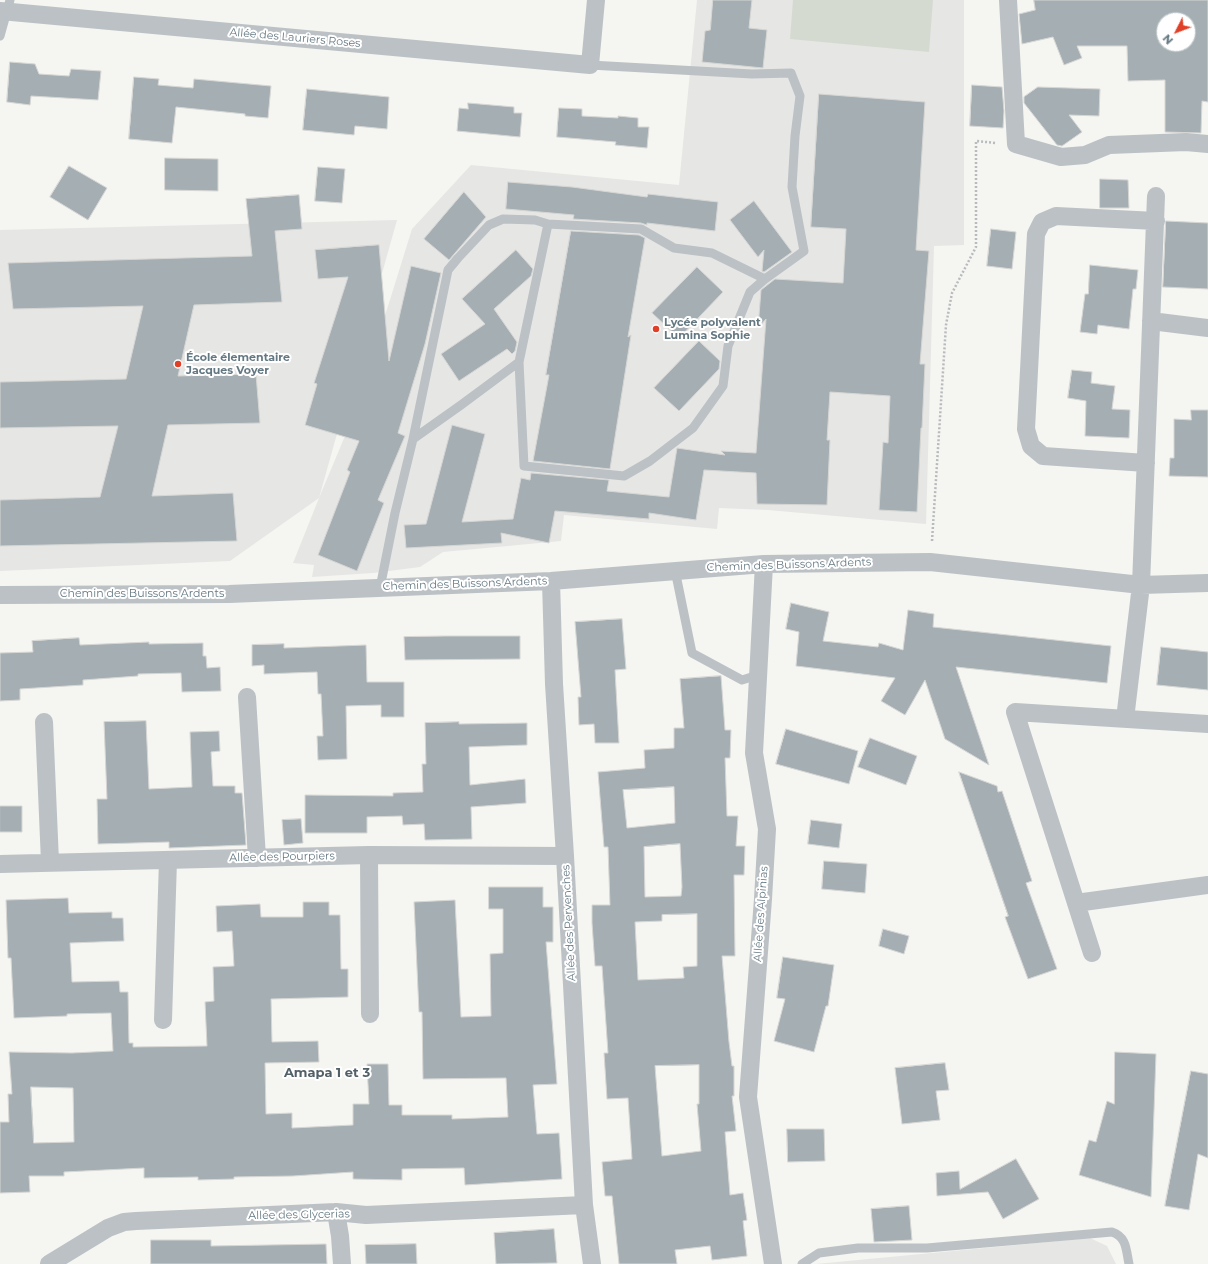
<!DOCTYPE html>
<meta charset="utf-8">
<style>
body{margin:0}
#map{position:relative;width:1208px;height:1264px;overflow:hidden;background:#f5f5f1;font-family:Montserrat,sans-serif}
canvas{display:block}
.north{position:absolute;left:1156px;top:12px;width:40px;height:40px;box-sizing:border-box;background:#fff;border:1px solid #c1c9cd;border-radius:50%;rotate:228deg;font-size:11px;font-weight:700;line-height:16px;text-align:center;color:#647882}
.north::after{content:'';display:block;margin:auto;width:14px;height:18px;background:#e04027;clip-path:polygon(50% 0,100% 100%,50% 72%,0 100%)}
</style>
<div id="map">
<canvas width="1208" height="1264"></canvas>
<div class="north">N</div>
</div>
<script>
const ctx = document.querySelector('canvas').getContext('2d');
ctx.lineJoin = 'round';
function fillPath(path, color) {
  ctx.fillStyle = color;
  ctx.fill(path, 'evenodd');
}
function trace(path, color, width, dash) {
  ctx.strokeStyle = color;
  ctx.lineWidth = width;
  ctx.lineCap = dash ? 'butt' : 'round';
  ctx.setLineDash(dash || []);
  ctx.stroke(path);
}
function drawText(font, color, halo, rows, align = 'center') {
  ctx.font = font + ' Montserrat,sans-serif';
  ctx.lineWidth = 4;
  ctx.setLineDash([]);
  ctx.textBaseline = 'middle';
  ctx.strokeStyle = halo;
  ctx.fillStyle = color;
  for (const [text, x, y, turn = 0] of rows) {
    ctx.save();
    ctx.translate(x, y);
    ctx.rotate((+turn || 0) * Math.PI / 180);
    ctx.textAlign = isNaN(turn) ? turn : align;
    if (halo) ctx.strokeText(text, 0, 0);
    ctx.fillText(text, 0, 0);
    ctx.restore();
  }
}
fillPath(new Path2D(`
 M 697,0 L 964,0 L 964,245 L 934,246 L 926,524 L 768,510 L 719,508 L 717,529 L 564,515 L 561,541 L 443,552 L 420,567 L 373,573 L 312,577 L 314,565 L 293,563 L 319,498 L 230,561 L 0,571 L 0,230 L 397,220 L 319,498 L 355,412 L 412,229 L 471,165 L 679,185 Z
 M 1090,1238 L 1107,1246 L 1116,1264 L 816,1264 Z`), '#e6e6e5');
fillPath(new Path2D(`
 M 793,0 L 933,0 L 929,52 L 790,39 Z`), '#d5dad1');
const building = new Path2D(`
 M 713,0 L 752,0 L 749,28 L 767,30 L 763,68 L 702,62 L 705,31 L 710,30 Z
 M 1034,0 L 1208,0 L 1208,102 L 1202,101 L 1201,133 L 1165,132 L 1165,80 L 1128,81 L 1127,46 L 1077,46 L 1082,58 L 1064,65 L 1053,37 L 1022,44 L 1019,14 L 1035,10 ZM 1164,20 L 1188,20 L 1188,44 L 1164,44 Z
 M 10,62 L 35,64 L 39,74 L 69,76 L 71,69 L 101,71 L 98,100 L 31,96 L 30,105 L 7,102 Z
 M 134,77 L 159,79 L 158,85 L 193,88 L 194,79 L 271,86 L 268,118 L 245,116 L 245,114 L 176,107 L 172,143 L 129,139 Z
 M 972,85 L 1002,87 L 1004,111 L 1003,128 L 970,126 Z
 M 1038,87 L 1100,89 L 1099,116 L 1069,115 L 1082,132 L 1062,146 L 1057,145 L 1024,103 L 1024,97 Z
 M 307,89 L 389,97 L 387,129 L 355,126 L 354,135 L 303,130 Z
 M 819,94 L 925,102 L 916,250 L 929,251 L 920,364 L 925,364 L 922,428 L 921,428 L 917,512 L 879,510 L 883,442 L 888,443 L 890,396 L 830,392 L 827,440 L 830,440 L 827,505 L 757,504 L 756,473 L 704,470 L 696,520 L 649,513 L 649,519 L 555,511 L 549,543 L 501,533 L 502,543 L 406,548 L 404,525 L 426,524 L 452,425 L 485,434 L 462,522 L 513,519 L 521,478 L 530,480 L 531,473 L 609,480 L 607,491 L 669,497 L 677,448 L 725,455 L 721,451 L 756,453 L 766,319 L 758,328 L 761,290 L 775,279 L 843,283 L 846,229 L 811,227 Z
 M 468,103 L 514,107 L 514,113 L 522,113 L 520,137 L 457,131 L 459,108 L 468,109 Z
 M 559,108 L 582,109 L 582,116 L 618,118 L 618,116 L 638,118 L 638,127 L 649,127 L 647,148 L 615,145 L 616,142 L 557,137 Z
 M 165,158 L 218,159 L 218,191 L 165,190 Z
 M 69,166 L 107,188 L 88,220 L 50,197 Z
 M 318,167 L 345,169 L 342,203 L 315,201 Z
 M 1100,179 L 1128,180 L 1129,208 L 1100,208 Z
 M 508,182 L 572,187 L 647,197 L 648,194 L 718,202 L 715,231 L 647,223 L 647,225 L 641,223 L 573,219 L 574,215 L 506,209 Z
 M 464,192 L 486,217 L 449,260 L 424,239 Z
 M 299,195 L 302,229 L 275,231 L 282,302 L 194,305 L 178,376 L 256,374 L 260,423 L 168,425 L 152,496 L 233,493 L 237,541 L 0,546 L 0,500 L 100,497 L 118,426 L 0,428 L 0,382 L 126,379 L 143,306 L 13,309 L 8,263 L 252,256 L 246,199 Z
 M 754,201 L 792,252 L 764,272 L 762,271 L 764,250 L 758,257 L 730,220 Z
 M 1166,221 L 1208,223 L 1208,289 L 1163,287 Z
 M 991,229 L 1016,232 L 1012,269 L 987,266 Z
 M 571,231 L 639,235 L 645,238 L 628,337 L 631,335 L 610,469 L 533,461 L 549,375 L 546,375 Z
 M 379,245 L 389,361 L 411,266 L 441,273 L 425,344 L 398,433 L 405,436 L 378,500 L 384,503 L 357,571 L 318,555 L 350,472 L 347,470 L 359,441 L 305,425 L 317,384 L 314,383 L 348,277 L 318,279 L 315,250 Z
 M 516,250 L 533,269 L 531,276 L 494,309 L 517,342 L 515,351 L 512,354 L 507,349 L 459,381 L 441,354 L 485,324 L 462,299 Z
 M 1090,265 L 1138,270 L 1136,289 L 1133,289 L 1129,329 L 1098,325 L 1097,334 L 1080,332 L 1085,294 L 1088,294 Z
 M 697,267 L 723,292 L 679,338 L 652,313 Z
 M 699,341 L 720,361 L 719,369 L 679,411 L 654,388 Z
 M 1072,370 L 1092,372 L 1091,383 L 1115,386 L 1112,409 L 1130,410 L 1129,438 L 1085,436 L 1086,401 L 1068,398 Z
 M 1191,410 L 1208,410 L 1208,477 L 1169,476 L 1170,458 L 1174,458 L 1174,419 L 1191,420 Z
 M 791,603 L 829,612 L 823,641 L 878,647 L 879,643 L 903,650 L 908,610 L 934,614 L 933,627 L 1111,646 L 1107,683 L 956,667 L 989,765 L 945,739 L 925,680 L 905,715 L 881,701 L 895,678 L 796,666 L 799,632 L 786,629 Z
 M 622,619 L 626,669 L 615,670 L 619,743 L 595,743 L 594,724 L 579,725 L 578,697 L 581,697 L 575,622 Z
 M 445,636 L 520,636 L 520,659 L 405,660 L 404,637 Z
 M 79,638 L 80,645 L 149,642 L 149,644 L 203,643 L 203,656 L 206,656 L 207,668 L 220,667 L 221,691 L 182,692 L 181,673 L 138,674 L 138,676 L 83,680 L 83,685 L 20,689 L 20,700 L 0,701 L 0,653 L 33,652 L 32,641 Z
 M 284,644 L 284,648 L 366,645 L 367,682 L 404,682 L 404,717 L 381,717 L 381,705 L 346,706 L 347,759 L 318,760 L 317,736 L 323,736 L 321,694 L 318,694 L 317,672 L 264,674 L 264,665 L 252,666 L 252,645 Z
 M 1161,647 L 1208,652 L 1208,690 L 1157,685 Z
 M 721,676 L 725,730 L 731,730 L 730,758 L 725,758 L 727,816 L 738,816 L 736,846 L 745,846 L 744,875 L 734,875 L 735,956 L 722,956 L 729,1042 L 732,1066 L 734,1066 L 734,1096 L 732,1096 L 736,1131 L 725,1132 L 730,1195 L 743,1193 L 747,1220 L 743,1221 L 747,1256 L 712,1260 L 710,1246 L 675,1250 L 677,1264 L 619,1264 L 612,1196 L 605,1196 L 602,1162 L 632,1159 L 628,1098 L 607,1099 L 604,1053 L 608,1053 L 602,966 L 595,966 L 592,923 L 592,905 L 610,905 L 608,847 L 604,847 L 598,772 L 645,768 L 644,750 L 674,748 L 674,728 L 684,728 L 680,679 ZM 674,787 L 675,823 L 627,828 L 623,790 ZM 680,844 L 682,887 L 681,896 L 645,897 L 644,847 ZM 697,914 L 697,966 L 683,967 L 684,978 L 638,980 L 635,922 L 662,921 L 662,915 ZM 699,1065 L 699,1104 L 697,1104 L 701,1151 L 662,1156 L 655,1066 Z
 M 146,721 L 149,789 L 192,787 L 190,732 L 219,731 L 220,751 L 211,752 L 213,786 L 235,786 L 235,793 L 242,793 L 246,845 L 169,848 L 169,842 L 98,844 L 97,799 L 107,799 L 104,722 Z
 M 459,722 L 459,724 L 527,723 L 527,745 L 469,747 L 470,785 L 525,779 L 526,803 L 471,807 L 472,839 L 425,840 L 424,824 L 403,825 L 402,816 L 367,817 L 367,833 L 305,833 L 305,795 L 393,796 L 393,793 L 423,792 L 422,764 L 426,764 L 425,723 Z
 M 786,729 L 858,751 L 849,784 L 776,764 Z
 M 870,738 L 917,756 L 906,785 L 858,767 Z
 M 959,772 L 997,786 L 998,792 L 1002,791 L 1032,881 L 1026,883 L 1057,969 L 1028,979 L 1005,917 L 1008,916 Z
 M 0,806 L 22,806 L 22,832 L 0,832 Z
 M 301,819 L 303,843 L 284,845 L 282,820 Z
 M 811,820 L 842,824 L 839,848 L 808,844 Z
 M 824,861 L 867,864 L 865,893 L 822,889 Z
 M 489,887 L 543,887 L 543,907 L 553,907 L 553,942 L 546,942 L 557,1084 L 533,1085 L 537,1134 L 559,1133 L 562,1179 L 465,1185 L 464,1168 L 402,1169 L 402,1180 L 353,1179 L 353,1172 L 293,1176 L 234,1177 L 234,1179 L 198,1180 L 198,1177 L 144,1178 L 144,1168 L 64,1172 L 64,1176 L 29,1176 L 30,1192 L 0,1193 L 0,1122 L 9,1122 L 8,1094 L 12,1094 L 9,1052 L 72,1053 L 113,1051 L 111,1013 L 67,1014 L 67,1016 L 14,1018 L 11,958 L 8,958 L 6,900 L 68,898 L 69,913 L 112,912 L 112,918 L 123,918 L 124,941 L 70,943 L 72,982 L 119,981 L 120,992 L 128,992 L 129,1043 L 133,1043 L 133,1047 L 207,1046 L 205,1002 L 214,1001 L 213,967 L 234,966 L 232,931 L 217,932 L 216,906 L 260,904 L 261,917 L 303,917 L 303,902 L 329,902 L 329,915 L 340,915 L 341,969 L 348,969 L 348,997 L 271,999 L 272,1042 L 318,1041 L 319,1062 L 265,1063 L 266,1114 L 292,1113 L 292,1128 L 353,1125 L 353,1104 L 369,1104 L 367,1064 L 388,1064 L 389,1105 L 402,1105 L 402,1115 L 452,1115 L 452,1119 L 508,1117 L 506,1078 L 423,1079 L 422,1012 L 419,1012 L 414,902 L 455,900 L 461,1017 L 491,1016 L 490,954 L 503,953 L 503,909 L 489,909 ZM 31,1087 L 73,1088 L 74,1142 L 34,1143 Z
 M 883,929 L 909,936 L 904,954 L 879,946 Z
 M 783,957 L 834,965 L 828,1006 L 826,1006 L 814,1052 L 774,1041 L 785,999 L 777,998 Z
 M 1115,1052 L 1156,1054 L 1151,1197 L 1079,1175 L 1089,1140 L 1096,1142 L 1107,1101 L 1114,1104 Z
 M 945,1063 L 949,1090 L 936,1091 L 940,1120 L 902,1124 L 895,1068 Z
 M 1191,1071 L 1208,1074 L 1208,1158 L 1198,1154 L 1189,1210 L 1165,1206 Z
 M 787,1129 L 824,1129 L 825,1161 L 788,1162 Z
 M 1016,1159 L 1039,1199 L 1003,1219 L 988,1192 L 937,1196 L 936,1173 L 959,1171 L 960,1189 Z
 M 909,1206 L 912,1240 L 874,1242 L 871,1209 Z
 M 554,1229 L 557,1263 L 496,1264 L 494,1233 Z
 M 151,1240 L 211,1240 L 211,1246 L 326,1244 L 327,1264 L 151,1264 Z
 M 416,1244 L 417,1264 L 366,1264 L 365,1245 Z`);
fillPath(building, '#a5afb3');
trace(building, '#d6d6d4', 1);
trace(new Path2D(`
 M 932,541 L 946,325 L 952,293 L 976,247 L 976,141 L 996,143`), '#b8bbbd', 2.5, [2, 2]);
trace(new Path2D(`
 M 0,36 L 10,0
 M 590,65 L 752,74 L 791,73 L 800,96 L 795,136 L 792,187 L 804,251 L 765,279 L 750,292 L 728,346 L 723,386 L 693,428 L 650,461 L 624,476 L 524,466 L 519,362 L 548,224 L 641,229 L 674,248 L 712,253 L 765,279
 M 413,439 L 448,270 L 458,258 L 489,225 L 503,219 L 535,220 L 548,224
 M 675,570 L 692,653 L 742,680 L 758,675
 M 380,588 L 395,513 L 413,439 L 461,405 L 519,362
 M 802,1264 L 819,1253 L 858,1248 L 927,1248 L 1112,1232 C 1127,1237 1126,1250 1129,1264`), '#bbc1c4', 9);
trace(new Path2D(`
 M 1008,0 L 1016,144 L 1061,157 L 1085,155 L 1109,145 L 1186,142 L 1208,144
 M 0,11 L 590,65 L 596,0
 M 1151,321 L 1208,328
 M 1146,463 L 1043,456 L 1031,446 L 1026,429 L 1036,234 L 1042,222 L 1056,216 L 1156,221
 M 764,564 L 754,753 L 767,829 L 763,899 L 748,1097 L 773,1264
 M 551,581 L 554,684 L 565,856 L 584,1205 L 592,1264
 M 0,595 L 229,594 L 551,581 L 764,564 L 930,562 L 1141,585 L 1208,583
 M 247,697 L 257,858
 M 1125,719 L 1141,585 L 1156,196
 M 44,722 L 50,862
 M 369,855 L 370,1014
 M 0,864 L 369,855 L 565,856
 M 1076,903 L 1208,885
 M 1092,953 L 1015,712 L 1208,724
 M 163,1020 L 168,860
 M 336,1212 L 340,1236 L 342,1264
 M 49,1264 L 108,1228 L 124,1222 L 136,1221 L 336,1212 L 366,1215 L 584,1205`), '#bbc1c4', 18);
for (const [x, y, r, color] of [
 [656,329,4,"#e04027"],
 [178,364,4,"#e04027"]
]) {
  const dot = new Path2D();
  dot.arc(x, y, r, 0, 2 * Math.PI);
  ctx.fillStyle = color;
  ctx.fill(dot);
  trace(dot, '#fff', 1.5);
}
drawText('11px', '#647882', '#fff', [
 ["Allée des Lauriers Roses",295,38,5],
 ["Chemin des Buissons Ardents",789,565,-2],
 ["Chemin des Buissons Ardents",465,584,-2],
 ["Chemin des Buissons Ardents",142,594],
 ["Allée des Pourpiers",282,857,-1],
 ["Allée des Alpinias",761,914,-86],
 ["Allée des Pervenches",569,923,-93],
 ["Allée des Glycerias",299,1215,-1]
]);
drawText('bold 11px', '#647882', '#fff', [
 ["Lycée polyvalent",664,323],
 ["Lumina Sophie",664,336],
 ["École élementaire",186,358],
 ["Jacques Voyer",186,371]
], 'left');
drawText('bold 13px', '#526067', '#fff', [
 ["Amapa 1 et 3",327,1073]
]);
</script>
